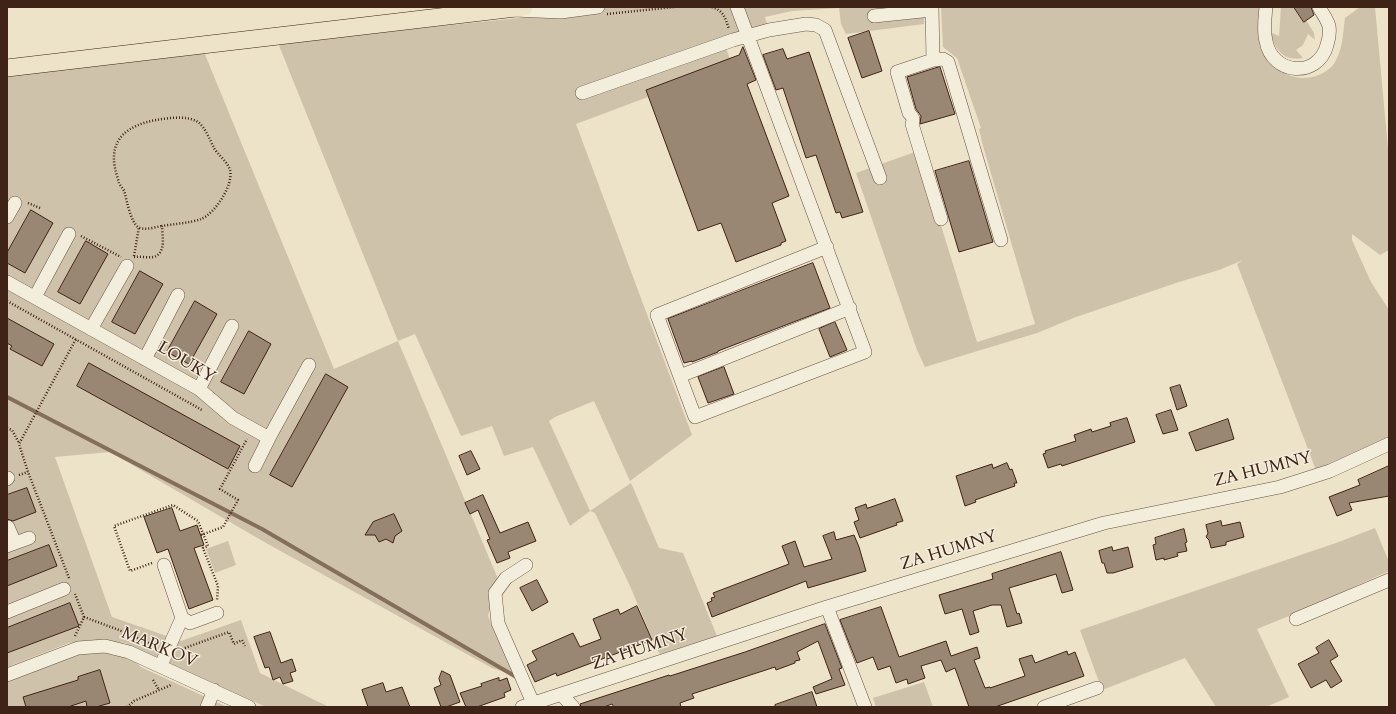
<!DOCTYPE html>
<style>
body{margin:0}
#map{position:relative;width:1396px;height:714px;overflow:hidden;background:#ede3c8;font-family:Cardo,serif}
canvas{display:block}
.frame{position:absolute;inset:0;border:8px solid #3f2316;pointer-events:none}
</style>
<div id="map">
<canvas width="1396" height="714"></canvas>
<div class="frame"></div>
</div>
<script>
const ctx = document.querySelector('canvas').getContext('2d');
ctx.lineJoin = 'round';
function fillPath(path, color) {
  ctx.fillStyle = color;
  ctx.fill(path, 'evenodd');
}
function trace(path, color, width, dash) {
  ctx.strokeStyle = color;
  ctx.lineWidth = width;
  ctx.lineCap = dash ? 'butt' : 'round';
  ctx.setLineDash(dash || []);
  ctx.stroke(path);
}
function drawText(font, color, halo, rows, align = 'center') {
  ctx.font = font + ' Cardo,serif';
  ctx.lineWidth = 3;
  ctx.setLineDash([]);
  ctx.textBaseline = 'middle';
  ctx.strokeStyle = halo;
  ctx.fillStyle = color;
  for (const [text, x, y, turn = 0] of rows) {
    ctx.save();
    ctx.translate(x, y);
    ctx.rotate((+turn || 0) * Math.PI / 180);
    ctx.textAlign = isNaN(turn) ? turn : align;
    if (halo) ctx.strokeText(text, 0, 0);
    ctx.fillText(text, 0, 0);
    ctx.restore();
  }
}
fillPath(new Path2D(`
 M 611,7 L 924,7 L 924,24 L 846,34 L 841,24 L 839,8 L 792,11 L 765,17 L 769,30 L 724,43 L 730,59 L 646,90 L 648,97 L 576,124 L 692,435 L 630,481 L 594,401 L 555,417 L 549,421 L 590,511 L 631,483 L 659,548 L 683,553 L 717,636 L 660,654 L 656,648 L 630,586 L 595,513 L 590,511 L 570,526 L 533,447 L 504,456 L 492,426 L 461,436 L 415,334 L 398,341 L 498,579 L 488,616 L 514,675 L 492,668 L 266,543 L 110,452 L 55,457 L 112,617 L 181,641 L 241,620 L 260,673 L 329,707 L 266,707 L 125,643 L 96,640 L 69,643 L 7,667 L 7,76 L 204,52 L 334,369 L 398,341 L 278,43 L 538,16 Z
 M 941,7 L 1260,7 L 1273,65 C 1286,77 1303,82 1321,74 C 1327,71 1333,67 1336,60 C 1343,48 1343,32 1345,18 L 1360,7 L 1375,7 L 1389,159 L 1389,250 L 1380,255 L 1352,234 L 1352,240 L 1371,282 L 1389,310 L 1389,439 L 1316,470 L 1237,264 L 1243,260 L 1219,270 L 1179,282 L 1076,317 L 1037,333 L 925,367 L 917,350 L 856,173 L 918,151 L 977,342 L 1035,324 L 983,146 L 979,129 L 981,128 L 957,58 L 943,47 Z
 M 1281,7 L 1298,7 L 1314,33 L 1315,40 L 1308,34 L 1303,45 L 1296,50 L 1303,58 C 1283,62 1275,49 1270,32 L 1279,36 Z
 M 1375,528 L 1389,562 L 1389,571 L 1294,614 L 1257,629 L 1289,697 L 1266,707 L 1216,707 L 1185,658 L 1102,690 L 1080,630 L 1336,543 Z
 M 228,541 L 236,565 L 215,573 L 206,549 Z
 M 101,652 C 114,653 132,656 141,667 L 227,707 L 7,707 L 7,681 L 77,655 Z
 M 924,682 L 933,707 L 876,707 L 873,698 Z`), '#cfc2aa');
trace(new Path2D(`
 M 7,397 L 262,529 L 518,678`), '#846f5c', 4);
const building = new Path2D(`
 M 1294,7 L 1311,7 L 1314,15 L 1304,22 Z
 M 869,31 L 882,71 L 862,78 L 848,38 Z
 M 743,47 L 756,80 L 747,84 L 789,196 L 772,203 L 786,241 L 781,243 L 781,245 L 736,262 L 721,223 L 698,231 L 646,90 L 739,55 Z
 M 783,49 L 787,59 L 809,52 L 863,212 L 842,218 L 840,212 L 836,213 L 816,155 L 806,158 L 783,88 L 776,90 L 763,55 Z
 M 940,67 L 955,114 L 920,124 L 921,116 L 916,109 L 907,77 L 935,68 Z
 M 969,161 L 993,242 L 959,252 L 935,171 Z
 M 31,210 L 53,223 L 25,273 L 7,263 L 7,253 Z
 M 86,241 L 108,254 L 80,304 L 58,292 Z
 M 813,263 L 830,308 L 718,351 L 718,352 L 692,362 L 692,361 L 684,363 L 668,319 Z
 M 140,271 L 163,284 L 135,334 L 112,322 Z
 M 195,301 L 217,314 L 189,364 L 167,352 Z
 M 7,318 L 54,344 L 42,366 L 10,349 L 12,346 L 7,343 Z
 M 835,322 L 847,350 L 830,357 L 819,329 Z
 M 249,331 L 271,344 L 244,394 L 221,382 Z
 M 89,363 L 240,446 L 228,469 L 77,386 Z
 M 724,367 L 734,394 L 708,403 L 698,377 Z
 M 326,374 L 348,387 L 292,487 L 270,475 Z
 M 1180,385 L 1187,406 L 1177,410 L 1170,388 Z
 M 1171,410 L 1178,430 L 1163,434 L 1156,415 Z
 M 1127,418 L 1135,442 L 1062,466 L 1061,464 L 1048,468 L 1043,454 L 1046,453 L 1045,451 L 1076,441 L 1074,435 L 1091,429 L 1092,432 L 1111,426 L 1110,423 Z
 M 1228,419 L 1234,439 L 1196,451 L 1189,433 Z
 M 471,451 L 480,469 L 467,475 L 459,456 Z
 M 1007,463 L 1010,470 L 1012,469 L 1017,483 L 1014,483 L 1015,486 L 975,500 L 976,502 L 965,506 L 956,476 L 992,464 L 993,468 Z
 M 1389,466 L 1389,496 L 1349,503 L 1352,510 L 1337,516 L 1329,497 L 1360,485 L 1358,480 Z
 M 27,488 L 36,512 L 13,521 L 7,519 L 7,495 Z
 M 483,495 L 500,533 L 528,522 L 536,541 L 508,552 L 510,558 L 497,563 L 487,540 L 490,539 L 478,510 L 470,514 L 465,503 Z
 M 895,499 L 903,521 L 896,523 L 897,525 L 860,538 L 854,522 L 859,520 L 855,508 L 866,504 L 867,508 Z
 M 172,508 L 180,531 L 197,525 L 204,545 L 194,548 L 213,600 L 189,609 L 168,549 L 157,553 L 144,517 Z
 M 394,514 L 402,531 L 395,536 L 393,543 L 386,539 L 379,542 L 375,535 L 365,535 L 373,522 Z
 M 1221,521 L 1222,526 L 1240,522 L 1244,537 L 1226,542 L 1226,545 L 1211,548 L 1209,540 L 1206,537 L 1208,533 L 1206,525 Z
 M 1184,529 L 1187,542 L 1185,543 L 1187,551 L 1177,553 L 1178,556 L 1164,560 L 1164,558 L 1156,560 L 1153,545 L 1156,544 L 1155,538 Z
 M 834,532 L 836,540 L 854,535 L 859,547 L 866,571 L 808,588 L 806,581 L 712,617 L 707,603 L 712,601 L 711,598 L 715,597 L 713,593 L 789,564 L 782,546 L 795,541 L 804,567 L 832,559 L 823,536 Z
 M 49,545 L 57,566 L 7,586 L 7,561 Z
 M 1112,547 L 1113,551 L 1128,547 L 1133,567 L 1113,573 L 1107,573 L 1104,563 L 1102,563 L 1099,551 Z
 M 1061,552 L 1073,590 L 1062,593 L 1056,574 L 1009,588 L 1017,614 L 1019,613 L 1022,623 L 1007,627 L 1001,605 L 992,605 L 973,611 L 979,632 L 970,635 L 962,609 L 945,614 L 939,595 L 993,579 L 992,574 Z
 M 537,580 L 548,602 L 532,611 L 520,588 Z
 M 70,603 L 79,626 L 7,653 L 7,628 Z
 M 637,606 L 652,640 L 557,676 L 556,673 L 535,682 L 527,665 L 537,660 L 532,651 L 573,633 L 580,647 L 601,639 L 593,619 L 618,609 L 620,614 Z
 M 881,607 L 899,657 L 946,641 L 951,656 L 977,647 L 980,658 L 974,660 L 985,688 L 990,687 L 990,688 L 1025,676 L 1019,659 L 1032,655 L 1035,663 L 1067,651 L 1068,655 L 1075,652 L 1084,676 L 995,707 L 969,707 L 955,668 L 946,672 L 941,660 L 921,666 L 925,678 L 908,684 L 907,679 L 896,683 L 890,666 L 878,670 L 873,657 L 857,663 L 840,620 Z
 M 825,624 L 842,668 L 839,669 L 845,685 L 816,694 L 813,687 L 832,679 L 818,641 L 797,652 L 800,660 L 795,661 L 795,663 L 776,670 L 775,667 L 692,694 L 694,698 L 680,703 L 681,707 L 614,707 L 612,704 L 604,707 L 581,707 L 580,704 L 669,675 L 670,676 L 745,652 Z
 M 270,632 L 281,663 L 292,659 L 296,671 L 290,673 L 293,681 L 283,684 L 280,677 L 273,680 L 269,667 L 265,668 L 254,637 Z
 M 1329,640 L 1338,656 L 1330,661 L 1342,681 L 1331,688 L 1326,680 L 1311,688 L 1298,664 L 1319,653 L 1316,648 Z
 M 100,670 L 110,703 L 96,707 L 87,707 L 86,701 L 68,707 L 26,707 L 23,697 L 78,680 L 78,677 Z
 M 442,671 L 450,675 L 460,702 L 446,707 L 441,707 L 434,688 L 441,685 L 439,679 Z
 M 499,678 L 499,681 L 507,678 L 511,690 L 504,693 L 505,697 L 477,707 L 466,707 L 460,693 L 482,686 L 481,684 Z
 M 383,683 L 386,692 L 402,687 L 410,707 L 368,707 L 362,690 Z
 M 812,692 L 817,707 L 775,707 L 775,705 Z`);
fillPath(building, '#998773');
trace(building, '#3f2316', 1);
const minor = new Path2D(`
 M 737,7 L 865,352 L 695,417 L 657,315 L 827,247
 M 932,7 L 933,60 L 897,72 L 909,113 C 913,117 914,119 912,124 L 941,219
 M 1266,7 C 1265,18 1263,30 1266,41 C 1272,75 1318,79 1327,45 C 1329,39 1330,32 1329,26 C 1327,19 1322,13 1319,7
 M 514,10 L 561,12 L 598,7
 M 874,16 L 932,10
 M 933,60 L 943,59 L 948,62 L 1001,240
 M 582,93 L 733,40 L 769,30 L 806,24 L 816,25 L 825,30 L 880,178
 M 7,217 L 15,203
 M 7,282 L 199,389 L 233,418 L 269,438 L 309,365
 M 35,297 L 69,234
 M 91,329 L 127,266
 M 145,359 L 178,295
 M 680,376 L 850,308
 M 199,389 L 232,326
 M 255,466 L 269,438
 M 7,479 L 8,478
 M 8,527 L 15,543
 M 7,546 L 29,538
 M 526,565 L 506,578 L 495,593 L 498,623 L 533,703
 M 827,607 L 865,707
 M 7,612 L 64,589
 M 182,618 L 190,623 L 217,613
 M 1296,619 L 1389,580
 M 161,665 L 182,618 L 164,565
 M 7,675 L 78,648 L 105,646 L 129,652 L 249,707
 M 562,695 L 573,707
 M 207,707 L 214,690
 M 522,707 L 827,607 L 1104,523 L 1280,487 L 1330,471 L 1389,444
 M 1044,707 L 1097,688`);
const major = new Path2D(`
 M 7,68 L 524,7`);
trace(minor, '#6a5342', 14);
trace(major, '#3f2316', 18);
trace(new Path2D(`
 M 712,7 C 724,11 725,18 729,29
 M 607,14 L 674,7
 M 28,203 L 40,208
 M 81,236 L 121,257
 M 134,256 L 139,227
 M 134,257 C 140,256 147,258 153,257 C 167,254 162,235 162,226 C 173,224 191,223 201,219 C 215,214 234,184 230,170 C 227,161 218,155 214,148 C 210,140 205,127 198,122 C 186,115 169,118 156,120 C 129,125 109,138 115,168 C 116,173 118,179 119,183 C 121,187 124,189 125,194 C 127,202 131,222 138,227 C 145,231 155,227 162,226
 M 7,301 L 202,410
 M 7,428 L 12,430 L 19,443
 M 19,475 L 28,472
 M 201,535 L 223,527 L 238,500 L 220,489 L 247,439
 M 152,563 L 130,571 L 114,526 L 173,505 L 198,521 L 208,546 L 203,548 L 218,586 L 217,601
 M 69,578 L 28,472 L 19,444 L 76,339
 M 84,617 L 119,630 L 156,646
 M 75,636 L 84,617 L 75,594
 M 182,649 L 229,632 L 234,644 L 242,640 L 245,646
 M 153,680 L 159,690
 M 127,707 L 134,701 L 171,685`), '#3f2316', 2.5, [1, 2]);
trace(minor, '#f3eddb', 13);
trace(major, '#ede3c8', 17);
drawText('17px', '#3f2316', '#f3eddb', [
 ["LOUKY",186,363,31],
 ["ZA HUMNY",1263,470,-14],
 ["ZA HUMNY",949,551,-17],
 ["MARKOV",159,648,22],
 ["ZA HUMNY",640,650,-18]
]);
</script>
